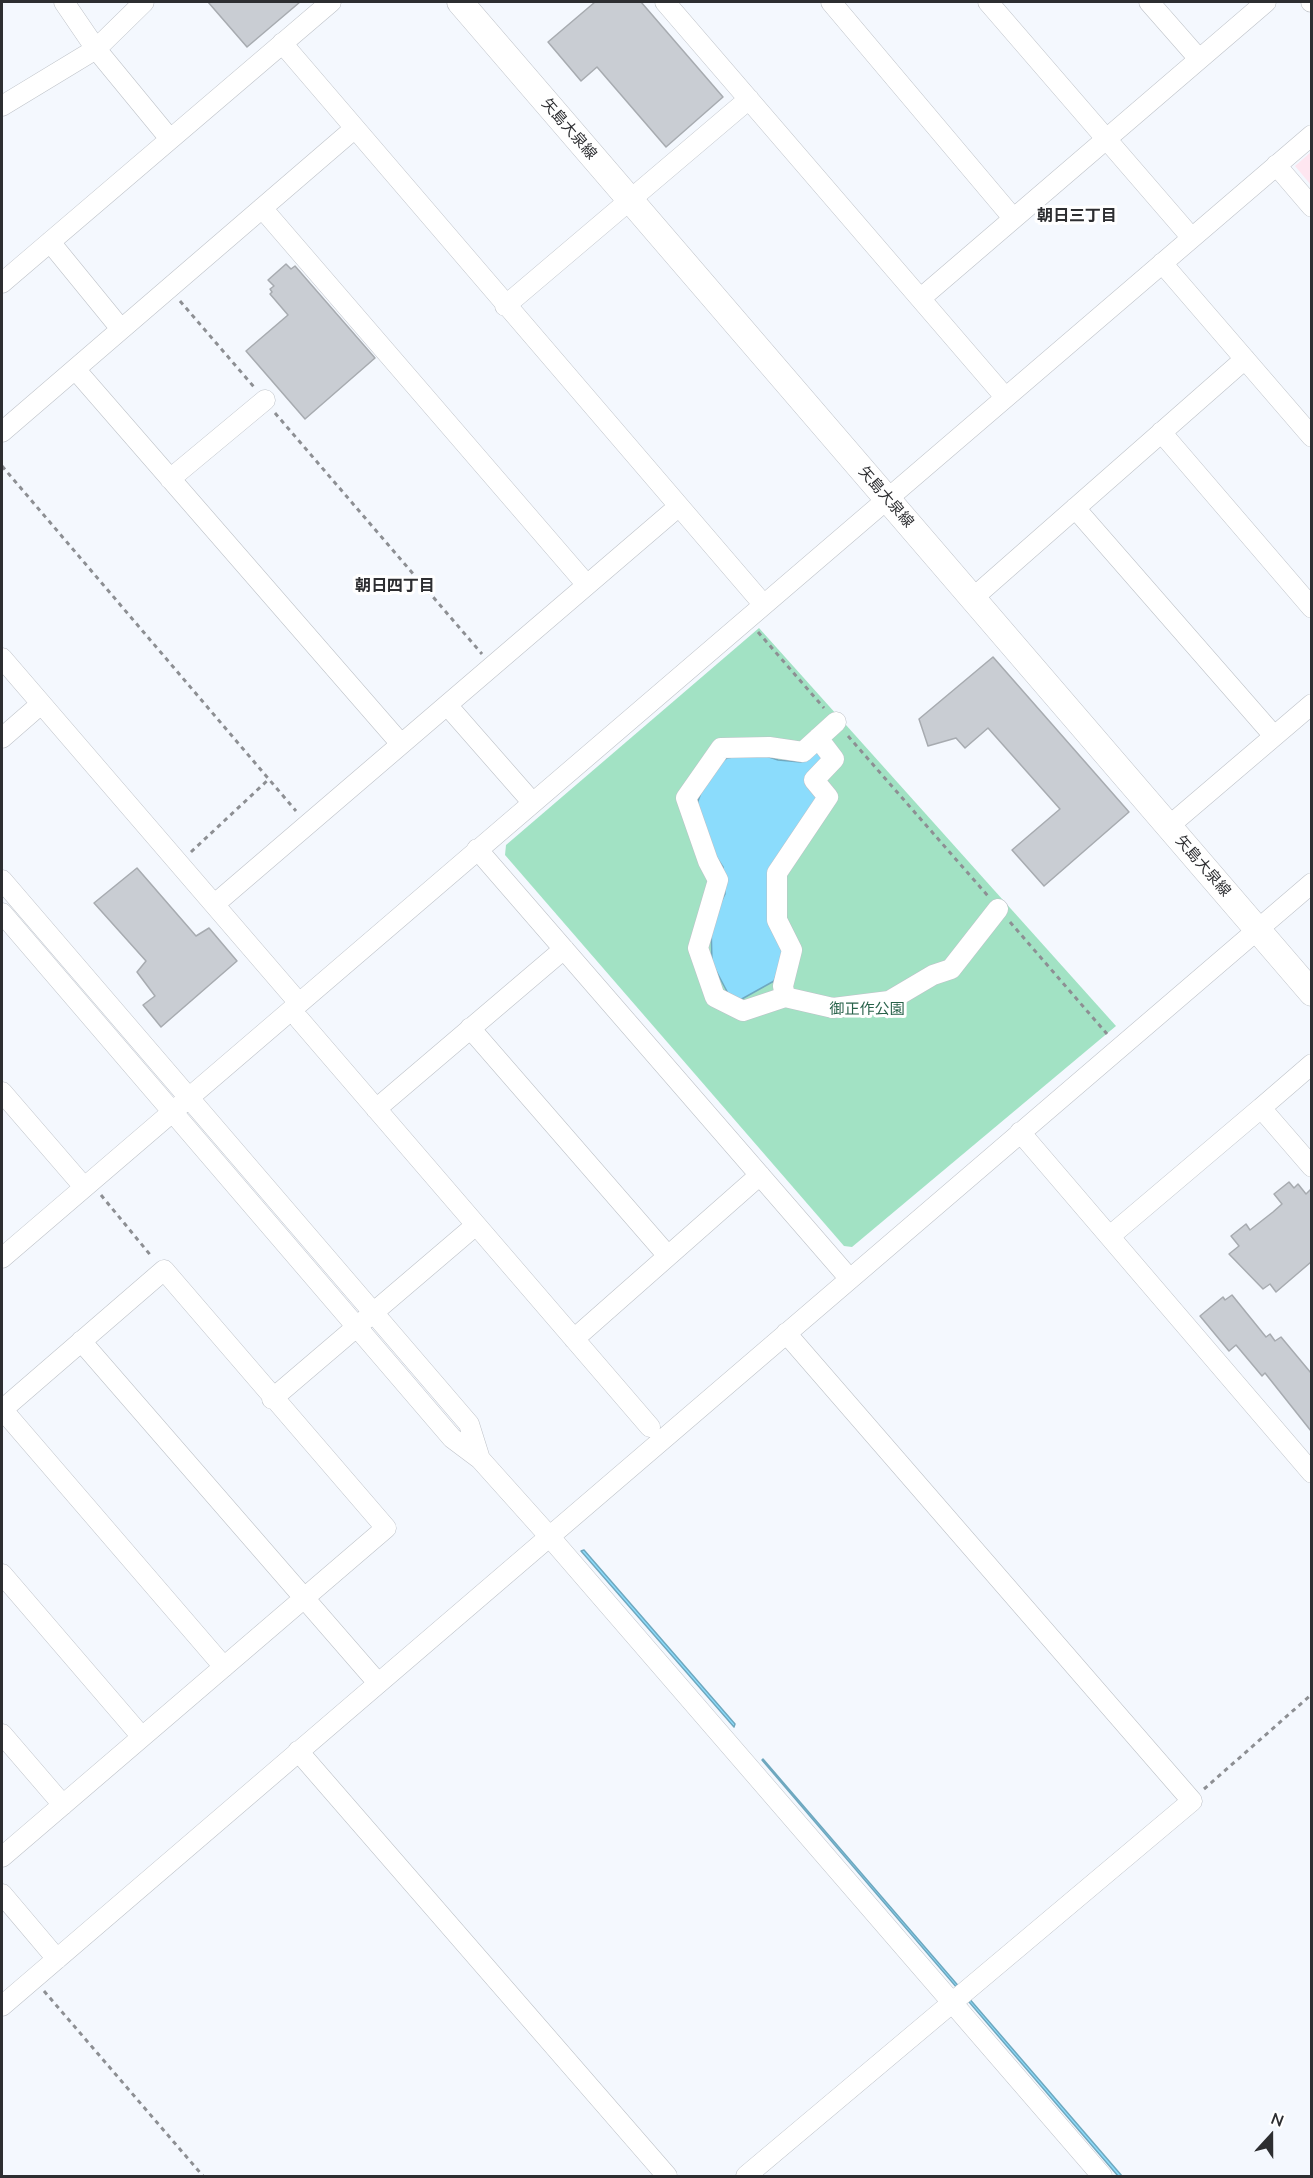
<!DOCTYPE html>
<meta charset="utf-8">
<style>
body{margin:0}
#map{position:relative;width:1313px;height:2178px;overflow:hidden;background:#f4f8fe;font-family:Mulish,sans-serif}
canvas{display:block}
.frame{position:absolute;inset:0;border:3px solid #2d2e31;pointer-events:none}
.north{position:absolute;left:1241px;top:2106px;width:60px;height:60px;-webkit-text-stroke:4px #fff;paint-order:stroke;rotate:21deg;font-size:16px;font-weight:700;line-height:24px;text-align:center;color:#2d2e31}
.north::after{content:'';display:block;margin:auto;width:21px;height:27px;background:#2d2e31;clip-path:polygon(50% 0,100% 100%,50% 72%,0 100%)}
</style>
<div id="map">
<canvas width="1313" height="2178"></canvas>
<div class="frame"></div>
<div class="north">N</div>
</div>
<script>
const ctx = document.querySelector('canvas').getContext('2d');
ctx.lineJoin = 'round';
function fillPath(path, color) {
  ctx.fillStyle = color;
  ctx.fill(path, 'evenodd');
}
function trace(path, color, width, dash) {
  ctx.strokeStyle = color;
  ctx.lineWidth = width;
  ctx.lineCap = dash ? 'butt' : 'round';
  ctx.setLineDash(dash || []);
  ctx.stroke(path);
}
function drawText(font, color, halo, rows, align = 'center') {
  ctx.font = font + ' Mulish,"Noto Sans JP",sans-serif';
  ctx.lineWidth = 6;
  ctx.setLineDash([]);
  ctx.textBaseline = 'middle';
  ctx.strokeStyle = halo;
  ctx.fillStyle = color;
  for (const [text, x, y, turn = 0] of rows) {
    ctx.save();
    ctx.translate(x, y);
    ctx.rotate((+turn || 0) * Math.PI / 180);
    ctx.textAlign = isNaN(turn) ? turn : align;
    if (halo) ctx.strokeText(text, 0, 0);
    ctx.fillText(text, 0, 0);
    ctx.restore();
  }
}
fillPath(new Path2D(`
 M 1311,152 L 1311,185 L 1295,166 Z`), '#fee6f0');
fillPath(new Path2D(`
 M 759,628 L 1116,1026 L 852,1247 L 844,1246 L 505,855 L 506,845 Z`), '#a2e2c4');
const water = new Path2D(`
 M 815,748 L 828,762 L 824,798 L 770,870 L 785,951 L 774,981 L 740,1000 L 731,999 L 712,963 L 711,923 L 725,894 L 723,867 L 705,840 L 697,804 L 708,773 L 727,758 L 757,753 L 778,760 L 801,762 Z
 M 584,1550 L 735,1724 L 734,1727 L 581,1551 Z
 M 763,1759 L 1122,2176 L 1118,2176 L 762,1760 Z`);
fillPath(water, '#8bdcfc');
trace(water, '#6fa8bf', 1.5);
const building = new Path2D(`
 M 208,2 L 300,2 L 247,47 Z
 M 595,2 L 641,2 L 723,97 L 666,147 L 597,67 L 581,81 L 548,42 Z
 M 286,264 L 291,269 L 295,266 L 375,358 L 305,419 L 246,351 L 288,315 L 270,294 L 272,292 L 270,289 L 274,286 L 268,280 Z
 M 993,657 L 1129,812 L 1044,886 L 1012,850 L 1060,809 L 988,728 L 965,748 L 956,738 L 928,746 L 919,719 Z
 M 137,868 L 196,936 L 209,928 L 237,961 L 161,1027 L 143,1005 L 155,996 L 137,972 L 146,961 L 94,903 Z
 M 1289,1182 L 1294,1188 L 1298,1184 L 1306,1194 L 1311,1189 L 1311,1262 L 1276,1292 L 1270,1284 L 1263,1289 L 1229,1254 L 1239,1246 L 1231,1236 L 1246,1224 L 1250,1230 L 1273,1212 L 1282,1204 L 1274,1194 Z
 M 1232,1295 L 1266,1337 L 1270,1334 L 1275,1341 L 1281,1337 L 1311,1373 L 1311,1431 L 1265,1373 L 1262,1376 L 1236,1345 L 1229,1351 L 1200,1316 L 1223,1297 L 1225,1300 Z`);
fillPath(building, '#c9cdd3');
trace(building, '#a7abb0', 1.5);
const minor = new Path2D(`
 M 64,2 L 96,49 L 170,139
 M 665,2 L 1005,397
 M 831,2 L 1013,218
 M 988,2 L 1191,237
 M 1149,2 L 1199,59
 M 1311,2 L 1312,2
 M 282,43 L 763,604
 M 2,106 L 96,49 L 144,2
 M 1276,165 L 1312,207
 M 262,208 L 587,585
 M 50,242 L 121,329
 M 1162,263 L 1312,437
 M 2,283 L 331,2
 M 921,298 L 1266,2
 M 505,306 L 749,99
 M 75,369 L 401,744
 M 2,432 L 354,129
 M 1161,432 L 1312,608
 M 170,479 L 265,400
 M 1075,508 L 1274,736
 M 973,598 L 1245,359
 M 2,658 L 299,1003
 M 447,705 L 532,802
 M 836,722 L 803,752 L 769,747 L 721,748 L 686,798 L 708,861 L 718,880 L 698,948 L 715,997 L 743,1011 L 785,997 L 833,1008 L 889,1001 L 933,975 L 951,969 L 998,909
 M 2,738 L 41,704
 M 1169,826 L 1312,704
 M 477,849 L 849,1278
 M 2,880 L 469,1424 L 480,1459
 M 216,903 L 678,507
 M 2,913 L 452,1438 L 480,1459 L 549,1536 L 1102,2176
 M 785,997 L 783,986 L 792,950 L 777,920 L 777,873 L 828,797 L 814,780 L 834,759 L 818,738
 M 299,1019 L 650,1427
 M 470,1028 L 668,1256
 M 1312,1064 L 1261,1108 L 1312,1167
 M 2,1092 L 84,1187
 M 376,1109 L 564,949
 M 1020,1132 L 1312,1473
 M 1110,1236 L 1261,1108
 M 2,1258 L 1312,135
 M 574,1339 L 760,1175
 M 81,1341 L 378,1683
 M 272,1399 L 476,1225
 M 2,1409 L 224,1667
 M 2,1410 L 164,1270 L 386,1528 L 2,1857
 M 2,1574 L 142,1737
 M 2,1734 L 63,1805
 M 298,1751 L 667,2176
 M 2,1894 L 57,1959
 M 2,2006 L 1312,883
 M 746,2176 L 1192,1801 L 786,1333`);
const major = new Path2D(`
 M 460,2 L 1312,993`);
trace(minor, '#bec2c8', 21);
trace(major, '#bec2c8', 27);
trace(new Path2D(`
 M 180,301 L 254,387
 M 275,413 L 482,654
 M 2,466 L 296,811
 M 758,632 L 824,708
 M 848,736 L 988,896
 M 191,852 L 269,779
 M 1010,922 L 1107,1034
 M 101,1195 L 152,1257
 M 1204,1789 L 1312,1694
 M 44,1991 L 203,2176`), '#8d8f93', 3, [4.5, 4.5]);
trace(minor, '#fff', 20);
trace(major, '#fff', 26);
drawText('15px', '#2d2e31', '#fff', [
 ["矢島大泉線",569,129,49],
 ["矢島大泉線",886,497,49],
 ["矢島大泉線",1203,866,49]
]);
drawText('15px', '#28624a', '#fff', [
 ["御正作公園",867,1009]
]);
drawText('bold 16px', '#2d2e31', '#fff', [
 ["朝日三丁目",1077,216],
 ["朝日四丁目",395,586]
]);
</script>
